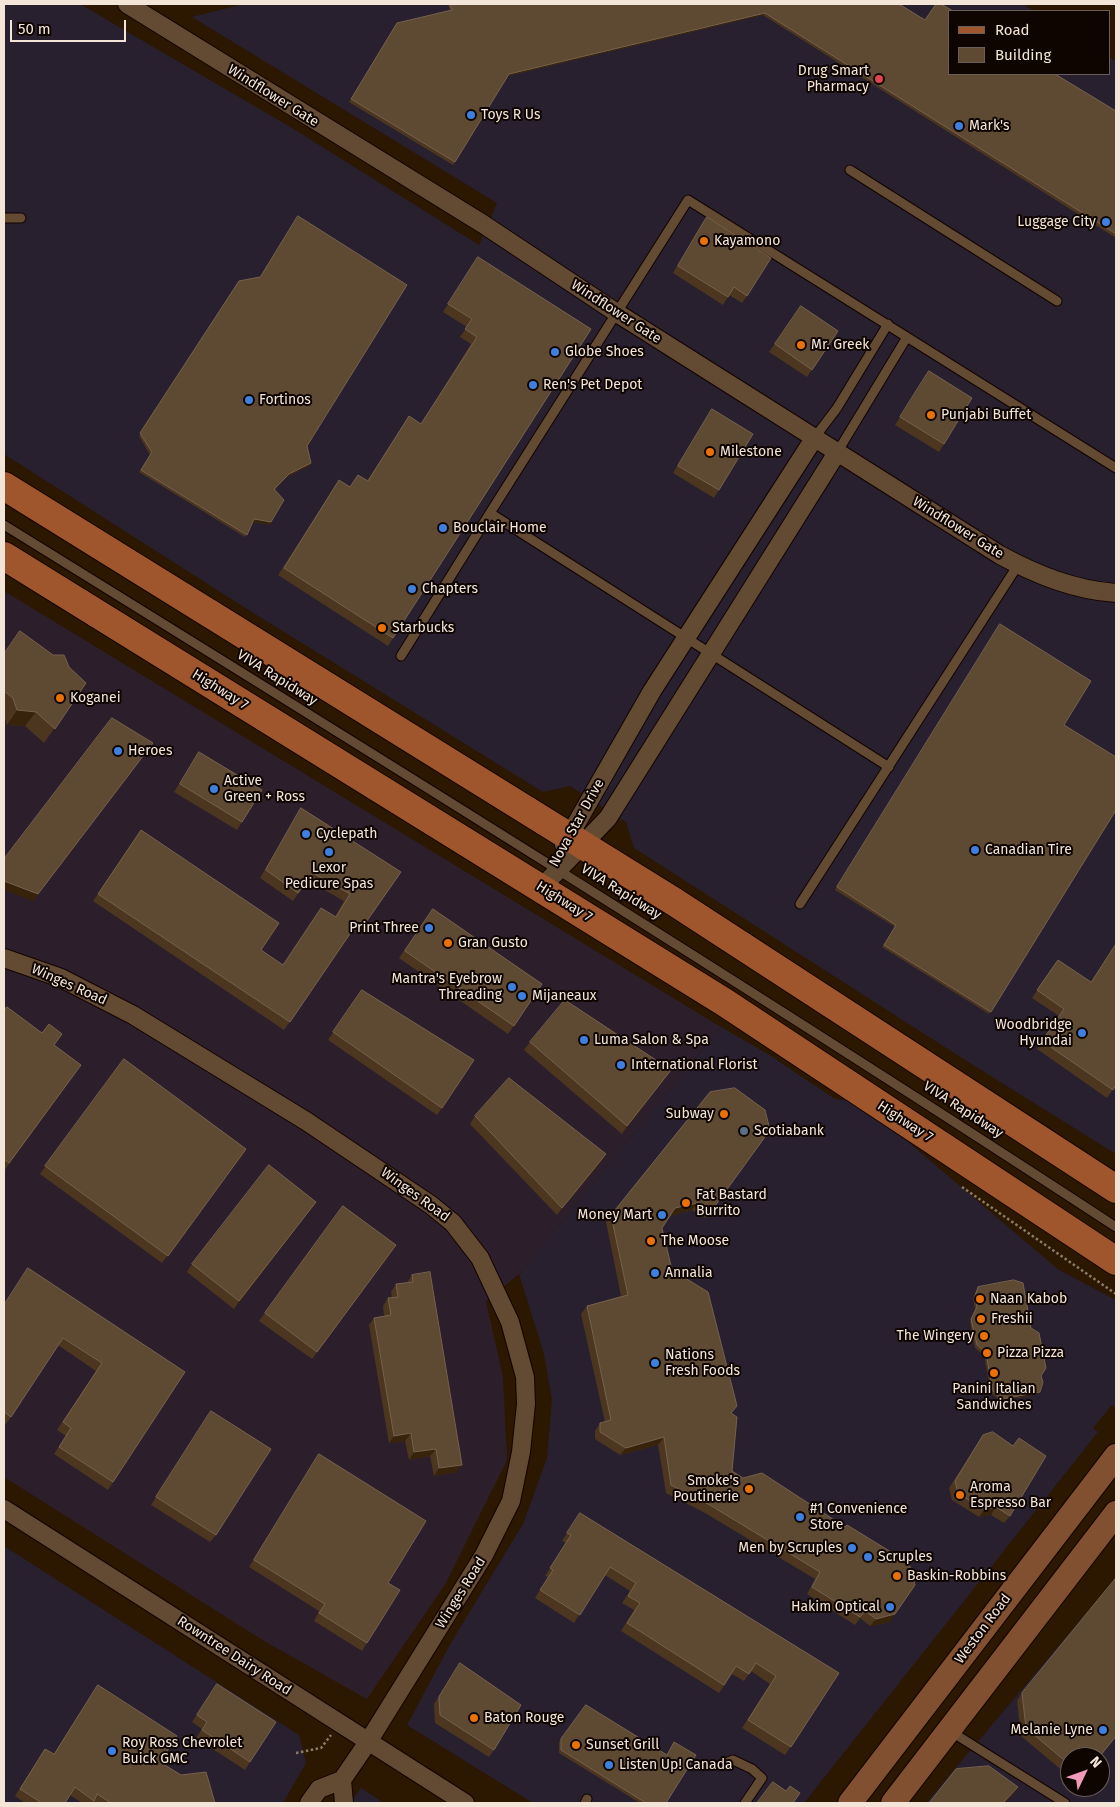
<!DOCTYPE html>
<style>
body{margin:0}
#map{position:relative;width:1120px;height:1807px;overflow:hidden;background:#2c1701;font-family:"Fira Sans",sans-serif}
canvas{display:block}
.frame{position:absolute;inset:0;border:5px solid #f3e5d7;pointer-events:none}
.legend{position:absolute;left:948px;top:10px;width:162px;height:65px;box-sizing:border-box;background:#0e0501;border:1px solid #6a5f57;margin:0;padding:6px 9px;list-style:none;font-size:15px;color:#f3e5d7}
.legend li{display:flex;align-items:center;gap:10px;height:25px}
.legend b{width:25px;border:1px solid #6a5f57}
.north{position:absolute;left:1060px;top:1747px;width:50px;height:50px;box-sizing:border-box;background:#0e0501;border:1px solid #6a5f57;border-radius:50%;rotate:48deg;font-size:14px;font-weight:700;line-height:20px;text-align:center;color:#f3e5d7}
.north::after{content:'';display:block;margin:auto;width:18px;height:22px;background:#ef9ab8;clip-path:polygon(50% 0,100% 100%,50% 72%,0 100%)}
.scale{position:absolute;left:10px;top:20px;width:116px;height:22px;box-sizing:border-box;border:2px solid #f3e5d7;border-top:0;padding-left:6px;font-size:15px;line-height:18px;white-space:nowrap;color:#f3e5d7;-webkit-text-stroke:4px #0e0501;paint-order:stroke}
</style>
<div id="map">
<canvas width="1120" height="1807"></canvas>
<div class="frame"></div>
<ul class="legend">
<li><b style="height:6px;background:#9f562d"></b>Road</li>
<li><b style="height:14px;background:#5e4933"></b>Building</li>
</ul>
<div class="north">N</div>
<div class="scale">50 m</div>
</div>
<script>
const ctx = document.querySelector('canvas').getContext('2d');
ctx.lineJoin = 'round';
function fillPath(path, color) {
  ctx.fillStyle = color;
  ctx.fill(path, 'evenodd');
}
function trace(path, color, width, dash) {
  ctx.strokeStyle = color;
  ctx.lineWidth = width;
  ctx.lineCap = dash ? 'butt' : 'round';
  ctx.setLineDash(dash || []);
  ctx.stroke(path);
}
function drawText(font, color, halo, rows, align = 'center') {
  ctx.font = font + ' "Fira Sans",sans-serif';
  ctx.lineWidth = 4;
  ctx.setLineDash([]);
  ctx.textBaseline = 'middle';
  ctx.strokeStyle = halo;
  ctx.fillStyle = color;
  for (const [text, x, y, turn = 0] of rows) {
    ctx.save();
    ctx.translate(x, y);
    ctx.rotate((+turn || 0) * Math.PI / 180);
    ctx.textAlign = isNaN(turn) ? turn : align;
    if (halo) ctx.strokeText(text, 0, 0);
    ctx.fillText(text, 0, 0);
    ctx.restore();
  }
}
fillPath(new Path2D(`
 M 4,4 L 80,4 L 292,128 L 479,245 L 497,203 L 192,17 L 244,4 L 1022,4 L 1034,11 L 949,11 L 949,74 L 1109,74 L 1109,57 L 1116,61 L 1116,1154 L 965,1060 L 634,848 L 626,822 L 570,786 L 543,792 L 247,609 L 4,454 Z
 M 721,1027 L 768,1054 L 835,1099 L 856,1102 L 887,1124 L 1059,1270 L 1116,1300 L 1116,1409 L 1112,1405 L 1093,1428 L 1098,1432 L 804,1803 L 533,1803 L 407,1725 L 452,1641 L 523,1524 L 547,1458 L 552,1400 L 544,1354 L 519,1274 Z
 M 4,1546 L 299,1735 L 306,1763 L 283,1803 L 4,1803 Z
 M 1116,1578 L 1116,1803 L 926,1803 ZM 1070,1757 L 1100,1757 L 1100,1787 L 1070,1787 Z
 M 361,1788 L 384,1803 L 350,1803 Z`), '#28202f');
fillPath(new Path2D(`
 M 4,591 L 721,1027 L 519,1274 L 486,1301 L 503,1377 L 507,1460 L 446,1583 L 367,1699 L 264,1641 L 4,1477 Z`), '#2c1f2b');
const lane = new Path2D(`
 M 850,170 L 1057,301
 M 4,218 L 21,218
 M 815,437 L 837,408 L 888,324
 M 838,451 L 907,337
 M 4,525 C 377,756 749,987 1116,1227
 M 401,656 L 490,513
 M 889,767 L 490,513 L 688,200 L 1116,468
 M 800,904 L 1018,565
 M 950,1731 L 1065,1803
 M 721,1765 L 733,1760 L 752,1769 L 762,1778 L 745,1803
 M 585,1803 L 587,1799`);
const street = new Path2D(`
 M 127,4 L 483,224 L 617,313 L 1000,555 C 1037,575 1074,590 1116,593
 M 564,845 L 652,691 L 815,437
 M 541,888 L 608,818 L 838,451
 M 4,958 L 61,978 L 133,1015 L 306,1121 L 431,1205 L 453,1223 L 480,1258 L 510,1322 L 525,1377 L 526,1404 L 521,1452 L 511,1501 L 484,1555 L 368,1742 L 342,1780 L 319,1789 L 309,1803
 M 4,1509 L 465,1803
 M 342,1780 L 344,1803`);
const secondary = new Path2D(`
 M 850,1803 L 1116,1456
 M 893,1803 L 1116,1513`);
const primary = new Path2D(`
 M 4,486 L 673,901 L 1116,1189
 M 4,556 L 724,1002 L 1116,1261`);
trace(lane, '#130300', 11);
trace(street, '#130300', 20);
trace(secondary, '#130300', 26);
trace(primary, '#130300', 30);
trace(new Path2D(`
 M 962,1187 L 1116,1294
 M 296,1753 L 321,1748 L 331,1735`), '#8c7b69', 2.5, [2.5, 2.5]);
trace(lane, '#624a33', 9);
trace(street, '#624a33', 18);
trace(secondary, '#805030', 24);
trace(primary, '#9f562d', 28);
fillPath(new Path2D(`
 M 448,4 L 899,4 L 925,20 L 1116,111 L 1116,238 L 763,15 L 508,76 L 453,165 L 349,102 L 397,23 L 450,11 Z
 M 707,217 L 747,296 L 742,303 L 729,295 L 723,305 L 673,273 L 701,225 Z
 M 478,257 L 591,329 L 388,646 L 278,575 L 339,480 L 350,487 L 367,481 L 409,416 L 421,424 L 471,344 L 460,337 L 467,327 L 443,312 Z
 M 239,281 L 307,446 L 311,463 L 309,466 L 287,477 L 275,490 L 271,522 L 270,525 L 253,522 L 245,537 L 139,472 L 150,455 L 139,436 Z
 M 801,306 L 838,331 L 807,377 L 769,352 Z
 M 929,371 L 944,444 L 939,452 L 895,425 Z
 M 712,409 L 719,490 L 714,498 L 673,473 Z
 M 1000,624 L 1064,725 L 1116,810 L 989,1014 L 882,947 L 895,927 L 835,890 Z
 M 4,654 L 69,667 L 86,683 L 44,743 L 25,726 L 7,725 L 4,716 Z
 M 199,752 L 242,822 L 237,830 L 174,792 Z
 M 301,808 L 401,872 L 359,933 L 353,930 L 284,1030 L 93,901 L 141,830 L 261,950 L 283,965 L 335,917 L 344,901 L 307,880 L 293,901 L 260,878 L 296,816 Z
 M 433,909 L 542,984 L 508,1034 L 399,958 Z
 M 1058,960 L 1116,1085 L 1107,1098 L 1037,1049 L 1059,1016 L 1032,998 Z
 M 362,990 L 474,1060 L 437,1115 L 328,1040 Z
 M 4,1011 L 54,1045 L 81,1065 L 4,1171 Z
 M 530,1042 L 671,1070 L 622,1134 L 524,1050 Z
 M 124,1059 L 246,1149 L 162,1263 L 40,1174 Z
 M 475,1116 L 601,1162 L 557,1215 L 470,1124 Z
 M 770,1130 L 706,1218 L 692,1210 L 670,1216 L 662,1228 L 672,1270 L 731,1413 L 732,1471 L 890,1622 L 870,1626 L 860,1618 L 855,1625 L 807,1594 L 815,1579 L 705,1513 L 666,1493 L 658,1445 L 620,1455 L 595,1439 L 595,1431 L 600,1423 L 605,1422 L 581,1314 L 587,1306 L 621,1296 L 606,1222 L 611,1215 Z
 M 316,1202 L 234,1309 L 187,1272 L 192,1264 Z
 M 343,1206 L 396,1245 L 312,1359 L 259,1321 Z
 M 412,1275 L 457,1472 L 434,1476 L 430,1456 L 409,1460 L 405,1441 L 389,1443 L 369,1325 L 374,1318 L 384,1316 L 383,1306 L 388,1298 L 392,1298 L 391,1292 L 396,1284 L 407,1283 Z
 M 978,1287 L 1031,1328 L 1041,1376 L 1038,1394 L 1000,1401 L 991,1393 L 984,1355 L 975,1348 L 970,1322 L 975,1309 L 973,1298 Z
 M 4,1305 L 185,1372 L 108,1490 L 54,1454 L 66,1436 L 57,1430 L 96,1371 L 58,1345 L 11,1417 L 6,1424 L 4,1423 Z
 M 211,1411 L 216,1535 L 210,1542 L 151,1505 Z
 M 983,1435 L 1010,1516 L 1004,1523 L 991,1515 L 979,1517 L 952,1500 L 949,1488 Z
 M 319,1454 L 388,1583 L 367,1643 L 362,1651 L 314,1621 L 319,1611 L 249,1567 Z
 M 580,1513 L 839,1673 L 785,1755 L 742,1728 L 770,1684 L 751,1671 L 744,1681 L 732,1674 L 719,1693 L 621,1631 L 634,1610 L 622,1603 L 630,1591 L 605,1575 L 574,1623 L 535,1598 L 548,1577 L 545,1576 L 566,1543 L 562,1541 Z
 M 1116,1578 L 1116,1737 L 1100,1757 L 1070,1757 L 1070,1777 L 1021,1736 L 1017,1701 L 1022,1693 Z
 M 460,1663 L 494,1750 L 489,1757 L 435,1723 L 434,1704 Z
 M 98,1685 L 160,1762 L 215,1803 L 94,1803 L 93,1802 L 92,1803 L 82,1803 L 70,1795 L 65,1803 L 25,1803 L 15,1796 L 45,1749 L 54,1754 Z
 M 212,1691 L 250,1762 L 245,1770 L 196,1738 L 202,1729 L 192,1722 Z
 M 586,1705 L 666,1803 L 640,1803 L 559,1753 L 559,1742 Z`), '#4c3620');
fillPath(new Path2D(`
 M 765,13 L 763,15 L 507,76 L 509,74 Z
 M 311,463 L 309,466 L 287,477 L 272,492 L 289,474 Z
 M 254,519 L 271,522 L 270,525 L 252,522 Z
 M 17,710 L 36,712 L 25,726 L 7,725 Z
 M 153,743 L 33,901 L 4,890 L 4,881 Z
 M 671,1070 L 666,1077 L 622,1134 L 627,1126 Z
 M 606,1154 L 601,1162 L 557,1215 L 562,1208 Z
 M 316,1202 L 311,1209 L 234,1309 L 239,1301 Z
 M 698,1203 L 692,1210 L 670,1216 L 675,1208 Z
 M 1040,1392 L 1038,1394 L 1000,1401 L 1002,1399 Z
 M 411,1433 L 405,1441 L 389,1443 L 394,1436 Z
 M 664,1437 L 658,1445 L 620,1455 L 626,1448 Z
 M 436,1449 L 430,1456 L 409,1460 L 414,1452 Z
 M 462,1465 L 457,1472 L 434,1476 L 439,1468 Z
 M 996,1507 L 991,1515 L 979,1517 L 984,1510 Z
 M 895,1614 L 890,1622 L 870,1626 L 876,1619 Z
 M 1018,1787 L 1013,1795 L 1005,1803 L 1004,1803 Z`), '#37220b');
const building = new Path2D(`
 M 450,4 L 899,4 L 925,20 L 936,4 L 941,4 L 953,11 L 949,11 L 949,74 L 1055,74 L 1116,111 L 1116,234 L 765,13 L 509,74 L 455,162 L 351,99 L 397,23 L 452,10 Z
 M 298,216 L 407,285 L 307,446 L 311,463 L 289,474 L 274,489 L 284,500 L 271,522 L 254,519 L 247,535 L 141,470 L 152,452 L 140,433 L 239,281 L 260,277 Z
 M 707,217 L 771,258 L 747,296 L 734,287 L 728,297 L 678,266 Z
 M 478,257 L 591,329 L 393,638 L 284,568 L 339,480 L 350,487 L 358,475 L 368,481 L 409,416 L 421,424 L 477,337 L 465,329 L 472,319 L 448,304 Z
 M 801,306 L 838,331 L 812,370 L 775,344 Z
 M 929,371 L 972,398 L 944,444 L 900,417 Z
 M 712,409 L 753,434 L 719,490 L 678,466 Z
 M 1000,624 L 1091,681 L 1064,725 L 1116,757 L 1116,810 L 991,1012 L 884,945 L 896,925 L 837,887 Z
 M 20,631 L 53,655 L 64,655 L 69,667 L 86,683 L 55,729 L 36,712 L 17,710 L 13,698 L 4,691 L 4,654 Z
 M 112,718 L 153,743 L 38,894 L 4,881 L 4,859 Z
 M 199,752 L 262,790 L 242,822 L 180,784 Z
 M 301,808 L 401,872 L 364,925 L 358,922 L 290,1022 L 98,894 L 141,830 L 279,923 L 261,950 L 283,965 L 321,908 L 336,917 L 350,894 L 313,873 L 298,893 L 266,870 Z
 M 433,909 L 542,984 L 514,1026 L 405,951 Z
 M 1116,944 L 1116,1085 L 1113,1090 L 1042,1041 L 1064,1009 L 1037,990 L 1058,960 L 1091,982 Z
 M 362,990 L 474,1060 L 442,1108 L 333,1032 Z
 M 565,1000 L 671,1070 L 627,1126 L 530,1042 Z
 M 7,1007 L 42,1033 L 49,1024 L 62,1034 L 54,1045 L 81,1065 L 9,1163 L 4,1159 L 4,1011 Z
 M 124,1059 L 246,1149 L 168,1256 L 45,1166 Z
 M 509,1078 L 606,1154 L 562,1208 L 475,1116 Z
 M 735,1088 L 765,1110 L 770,1130 L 712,1210 L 698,1203 L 675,1208 L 662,1228 L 672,1270 L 708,1292 L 737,1406 L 731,1413 L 737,1417 L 732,1471 L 743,1478 L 762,1473 L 845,1527 L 847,1525 L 909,1563 L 915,1585 L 895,1614 L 876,1619 L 865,1611 L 860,1617 L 812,1587 L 820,1572 L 710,1505 L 671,1485 L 664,1437 L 626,1448 L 600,1432 L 600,1423 L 611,1420 L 587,1306 L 628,1295 L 611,1215 L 710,1092 Z
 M 269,1165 L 316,1202 L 239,1301 L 192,1264 Z
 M 343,1206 L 396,1245 L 317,1352 L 265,1313 Z
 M 28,1268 L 185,1372 L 113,1482 L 59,1447 L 71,1428 L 63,1422 L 102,1363 L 63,1338 L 11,1417 L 4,1412 L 4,1305 Z
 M 430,1272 L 462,1465 L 439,1468 L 436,1449 L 414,1452 L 411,1433 L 394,1436 L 374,1318 L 391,1315 L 388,1298 L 398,1297 L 396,1284 L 413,1282 L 412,1275 Z
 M 1014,1280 L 1023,1283 L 1031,1328 L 1039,1333 L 1046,1368 L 1041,1376 L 1043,1382 L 1040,1392 L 1002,1399 L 993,1391 L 986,1353 L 977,1345 L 971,1319 L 977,1307 L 975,1296 L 978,1287 Z
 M 211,1411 L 271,1449 L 216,1535 L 156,1497 Z
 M 993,1432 L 1013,1446 L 1019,1438 L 1046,1456 L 1010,1516 L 996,1507 L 984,1510 L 958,1493 L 955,1481 L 983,1435 Z
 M 319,1454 L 426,1521 L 388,1583 L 400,1590 L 367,1643 L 319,1613 L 325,1604 L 254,1560 Z
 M 580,1513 L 839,1673 L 791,1747 L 748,1720 L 776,1676 L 756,1663 L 749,1674 L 736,1666 L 724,1685 L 627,1623 L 640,1603 L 628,1596 L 636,1583 L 610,1567 L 580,1615 L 540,1590 L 553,1570 L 550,1568 L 571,1535 L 567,1533 Z
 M 1116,1578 L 1116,1736 L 1099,1757 L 1070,1757 L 1070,1765 L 1026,1728 L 1022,1693 Z
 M 460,1663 L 521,1705 L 494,1750 L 440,1715 L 439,1697 Z
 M 217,1684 L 276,1722 L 250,1762 L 202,1730 L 207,1722 L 197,1715 Z
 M 98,1685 L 177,1736 L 160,1762 L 181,1775 L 206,1772 L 215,1803 L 111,1803 L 97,1794 L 94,1801 L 75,1787 L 65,1803 L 42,1803 L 20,1789 L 45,1749 L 54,1754 Z
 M 586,1705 L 667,1755 L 674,1742 L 696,1755 L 666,1803 L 646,1803 L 561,1750 L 561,1739 Z
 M 989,1766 L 1018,1787 L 1004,1802 L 1005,1803 L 929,1803 L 956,1769 Z
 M 773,1782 L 786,1791 L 790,1786 L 800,1793 L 793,1803 L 757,1803 Z`);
fillPath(building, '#5e4933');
trace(building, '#75614d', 1);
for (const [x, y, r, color] of [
 [879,79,5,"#e0444e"],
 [471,115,5,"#3f7fe0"],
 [959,126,5,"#3f7fe0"],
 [1106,222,5,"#3f7fe0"],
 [704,241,5,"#e8710a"],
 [801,345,5,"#e8710a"],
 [555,352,5,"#3f7fe0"],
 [533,385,5,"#3f7fe0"],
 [249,400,5,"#3f7fe0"],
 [931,415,5,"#e8710a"],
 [710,452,5,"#e8710a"],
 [443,528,5,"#3f7fe0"],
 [412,589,5,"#3f7fe0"],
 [382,628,5,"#e8710a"],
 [60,698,5,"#e8710a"],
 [118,751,5,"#3f7fe0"],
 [214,789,5,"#3f7fe0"],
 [306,834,5,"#3f7fe0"],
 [975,850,5,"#3f7fe0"],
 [329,852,5,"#3f7fe0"],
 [429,928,5,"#3f7fe0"],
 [448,943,5,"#e8710a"],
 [512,987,5,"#3f7fe0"],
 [522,996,5,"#3f7fe0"],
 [1082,1033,5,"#3f7fe0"],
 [584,1040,5,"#3f7fe0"],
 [621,1065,5,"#3f7fe0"],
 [724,1114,5,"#e8710a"],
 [744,1131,5,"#5c6f8a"],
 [686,1203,5,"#e8710a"],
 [662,1215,5,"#3f7fe0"],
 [651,1241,5,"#e8710a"],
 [655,1273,5,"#3f7fe0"],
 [980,1299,5,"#e8710a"],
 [981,1319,5,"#e8710a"],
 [984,1336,5,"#e8710a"],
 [987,1353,5,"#e8710a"],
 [655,1363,5,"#3f7fe0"],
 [994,1373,5,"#e8710a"],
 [749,1489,5,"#e8710a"],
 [960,1495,5,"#e8710a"],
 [800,1517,5,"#3f7fe0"],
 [852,1548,5,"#3f7fe0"],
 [868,1557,5,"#3f7fe0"],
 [897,1576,5,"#e8710a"],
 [890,1607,5,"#3f7fe0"],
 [474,1718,5,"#e8710a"],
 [1103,1730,5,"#3f7fe0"],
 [576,1745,5,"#e8710a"],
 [112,1751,5,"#3f7fe0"],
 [609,1765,5,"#3f7fe0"]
]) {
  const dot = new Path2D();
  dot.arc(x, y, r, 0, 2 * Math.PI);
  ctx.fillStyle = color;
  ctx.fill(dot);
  trace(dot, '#0e0501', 2);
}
drawText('14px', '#f3e5d7', '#0e0501', [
 ["Drug Smart",869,71,"right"],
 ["Pharmacy",869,87,"right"],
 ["Toys R Us",481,115],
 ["Mark's",969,126],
 ["Luggage City",1096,222,"right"],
 ["Kayamono",714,241],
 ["Mr. Greek",811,345],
 ["Globe Shoes",565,352],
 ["Ren's Pet Depot",543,385],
 ["Fortinos",259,400],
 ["Punjabi Buffet",941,415],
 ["Milestone",720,452],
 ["Bouclair Home",453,528],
 ["Chapters",422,589],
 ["Starbucks",392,628],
 ["Koganei",70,698],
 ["Heroes",128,751],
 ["Active",224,781],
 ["Green + Ross",224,797],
 ["Cyclepath",316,834],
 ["Canadian Tire",985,850],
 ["Lexor",329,868,"center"],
 ["Pedicure Spas",329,884,"center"],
 ["Print Three",419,928,"right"],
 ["Gran Gusto",458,943],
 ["Mantra's Eyebrow",502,979,"right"],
 ["Threading",502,995,"right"],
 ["Mijaneaux",532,996],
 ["Woodbridge",1072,1025,"right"],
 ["Hyundai",1072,1041,"right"],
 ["Luma Salon & Spa",594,1040],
 ["International Florist",631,1065],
 ["Subway",714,1114,"right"],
 ["Scotiabank",754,1131],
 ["Fat Bastard",696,1195],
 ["Burrito",696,1211],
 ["Money Mart",652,1215,"right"],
 ["The Moose",661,1241],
 ["Annalia",665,1273],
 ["Naan Kabob",990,1299],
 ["Freshii",991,1319],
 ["The Wingery",974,1336,"right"],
 ["Pizza Pizza",997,1353],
 ["Nations",665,1355],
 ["Fresh Foods",665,1371],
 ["Panini Italian",994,1389,"center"],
 ["Sandwiches",994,1405,"center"],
 ["Smoke's",739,1481,"right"],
 ["Poutinerie",739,1497,"right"],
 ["Aroma",970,1487],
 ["Espresso Bar",970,1503],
 ["#1 Convenience",810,1509],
 ["Store",810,1525],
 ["Men by Scruples",842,1548,"right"],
 ["Scruples",878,1557],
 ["Baskin-Robbins",907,1576],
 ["Hakim Optical",880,1607,"right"],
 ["Baton Rouge",484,1718],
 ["Melanie Lyne",1093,1730,"right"],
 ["Roy Ross Chevrolet",122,1743],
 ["Buick GMC",122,1759],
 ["Sunset Grill",586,1745],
 ["Listen Up! Canada",619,1765]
], 'left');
drawText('14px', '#f3e5d7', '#0e0501', [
 ["Windflower Gate",273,96,32],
 ["Windflower Gate",616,312,33],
 ["Windflower Gate",958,528,32],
 ["VIVA Rapidway",277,678,32],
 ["Highway 7",220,690,32],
 ["Nova Star Drive",577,823,-61],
 ["VIVA Rapidway",621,892,32],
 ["Highway 7",564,902,32],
 ["Winges Road",69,985,24],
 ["VIVA Rapidway",963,1110,33],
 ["Highway 7",905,1122,33],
 ["Winges Road",415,1195,36],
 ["Winges Road",461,1593,-58],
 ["Weston Road",983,1629,-53],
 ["Rowntree Dairy Road",234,1656,33]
]);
</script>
